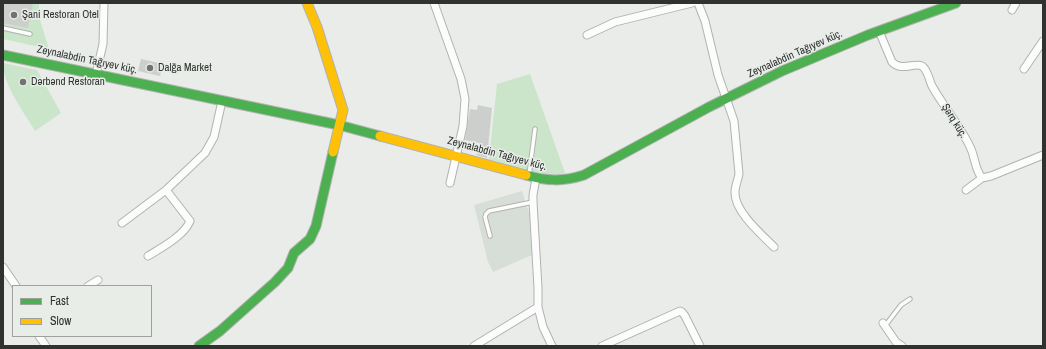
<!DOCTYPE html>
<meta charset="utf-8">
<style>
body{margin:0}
#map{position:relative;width:1046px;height:349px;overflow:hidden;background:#e9ece9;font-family:"Archivo Narrow",sans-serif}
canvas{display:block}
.frame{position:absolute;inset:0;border:4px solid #303230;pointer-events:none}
.legend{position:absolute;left:12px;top:285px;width:140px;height:52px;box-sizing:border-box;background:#e8ede8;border:1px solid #9ea29e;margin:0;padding:5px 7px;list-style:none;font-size:12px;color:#303230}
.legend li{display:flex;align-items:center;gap:8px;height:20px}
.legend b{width:20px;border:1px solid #9ea29e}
</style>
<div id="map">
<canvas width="1046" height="349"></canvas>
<div class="frame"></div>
<ul class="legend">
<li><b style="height:5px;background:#4caf50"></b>Fast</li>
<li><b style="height:5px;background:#ffc107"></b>Slow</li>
</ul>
</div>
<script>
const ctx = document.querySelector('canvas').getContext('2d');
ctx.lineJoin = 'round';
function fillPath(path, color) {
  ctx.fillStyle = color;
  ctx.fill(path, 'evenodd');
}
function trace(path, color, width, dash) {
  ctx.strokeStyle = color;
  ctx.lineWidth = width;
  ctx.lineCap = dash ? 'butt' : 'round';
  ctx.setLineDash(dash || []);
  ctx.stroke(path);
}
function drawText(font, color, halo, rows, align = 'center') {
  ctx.font = font + ' "Archivo Narrow",sans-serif';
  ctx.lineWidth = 3;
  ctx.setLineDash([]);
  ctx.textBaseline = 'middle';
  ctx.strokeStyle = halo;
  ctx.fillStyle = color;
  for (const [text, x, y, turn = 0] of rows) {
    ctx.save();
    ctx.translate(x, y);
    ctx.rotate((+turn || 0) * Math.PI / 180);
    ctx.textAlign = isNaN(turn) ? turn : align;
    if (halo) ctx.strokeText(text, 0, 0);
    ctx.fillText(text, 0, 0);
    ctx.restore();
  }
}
fillPath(new Path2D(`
 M 522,191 L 529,213 L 532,255 L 493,272 L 488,262 L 474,205 Z`), '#d7ded7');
fillPath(new Path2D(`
 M 3,3 L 39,3 L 39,17 L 49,49 L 3,39 Z
 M 3,63 L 37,70 L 61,113 L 35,131 C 24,112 3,85 3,63 Z
 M 530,74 L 565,173 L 557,175 L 549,175 L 489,159 L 497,84 Z`), '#cae5ca');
fillPath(new Path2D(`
 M 3,3 L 33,3 L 28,28 L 3,23 Z
 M 141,59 L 163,64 L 160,76 L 138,71 Z
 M 478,105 L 492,108 L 487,158 L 476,155 L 479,150 L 479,143 L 465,140 L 470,109 L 477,110 Z`), '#cdcfcd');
const lane = new Path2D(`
 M 3,28 L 30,34
 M 459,144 L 476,149
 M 529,175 L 535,129
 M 490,236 L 485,217 L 486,214 L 489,211 L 533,202
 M 885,326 L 901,305 L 910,299`);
const street = new Path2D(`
 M 434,3 L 461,79 L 465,99 L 463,126 L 450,183
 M 698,3 L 705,21 L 718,75 L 734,121 L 739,174 C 738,180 735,186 735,192 C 734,211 761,234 774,247
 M 1012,10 L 1016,3
 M 879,31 L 892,62 C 902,72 914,62 922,66 C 928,70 929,80 932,86 C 943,106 962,128 971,149 C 975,158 975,170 982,178 L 991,176 L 1043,155
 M 587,35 L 615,22 L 692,3
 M 1024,69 L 1043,41
 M 96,74 L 103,44 L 104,3
 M 536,178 L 533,195 L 533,202 L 538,288 L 538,307 L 543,327 L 552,346
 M 966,190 L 982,178
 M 122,223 L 166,190 L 205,153 L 214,137 L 222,101
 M 148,256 C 161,248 184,236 190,221 L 166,190
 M 3,267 L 16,286
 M 88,286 L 98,280
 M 883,323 L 896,342 L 902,346
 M 39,336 L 46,346
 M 474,346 L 538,307
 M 602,346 L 680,311 L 682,312 L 685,316 L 700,346`);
const fast = new Path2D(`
 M 3,55 L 339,125 L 380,136
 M 526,175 C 546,181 563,182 584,175 L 709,107 L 782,71 L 868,35 L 956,3
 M 199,346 L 220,331 L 275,282 L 288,268 L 294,253 L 310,239 L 316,226 L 333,152`);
const slow = new Path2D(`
 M 307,3 L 317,27 L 343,110 L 333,152
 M 380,136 L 526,175`);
trace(lane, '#b0b3b0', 5.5);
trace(street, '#b0b3b0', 9);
trace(fast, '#b0b3b0', 11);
trace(slow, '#b0b3b0', 11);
trace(lane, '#fcfcfc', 3.5);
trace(street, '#fcfcfc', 7);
trace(fast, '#4caf50', 9);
trace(slow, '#ffc107', 9);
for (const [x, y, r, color] of [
 [14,15,4,"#717371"],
 [150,68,4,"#717371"],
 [23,82,4,"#717371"]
]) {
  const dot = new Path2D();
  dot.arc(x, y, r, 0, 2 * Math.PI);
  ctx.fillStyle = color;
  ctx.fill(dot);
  trace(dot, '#e8ede8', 1.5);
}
drawText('11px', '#303230', '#e8ede8', [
 ["Şani Restoran Otel",22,15],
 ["Dalğa Market",158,68],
 ["Dərbənd Restoran",31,82]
], 'left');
drawText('11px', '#303230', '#e8ede8', [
 ["Zeynalabdin Tağıyev küç.",795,54,-24],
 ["Zeynalabdin Tağıyev küç.",87,60,12],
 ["Şərq küç.",954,121,58],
 ["Zeynalabdin Tağıyev küç.",497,154,15]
]);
</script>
